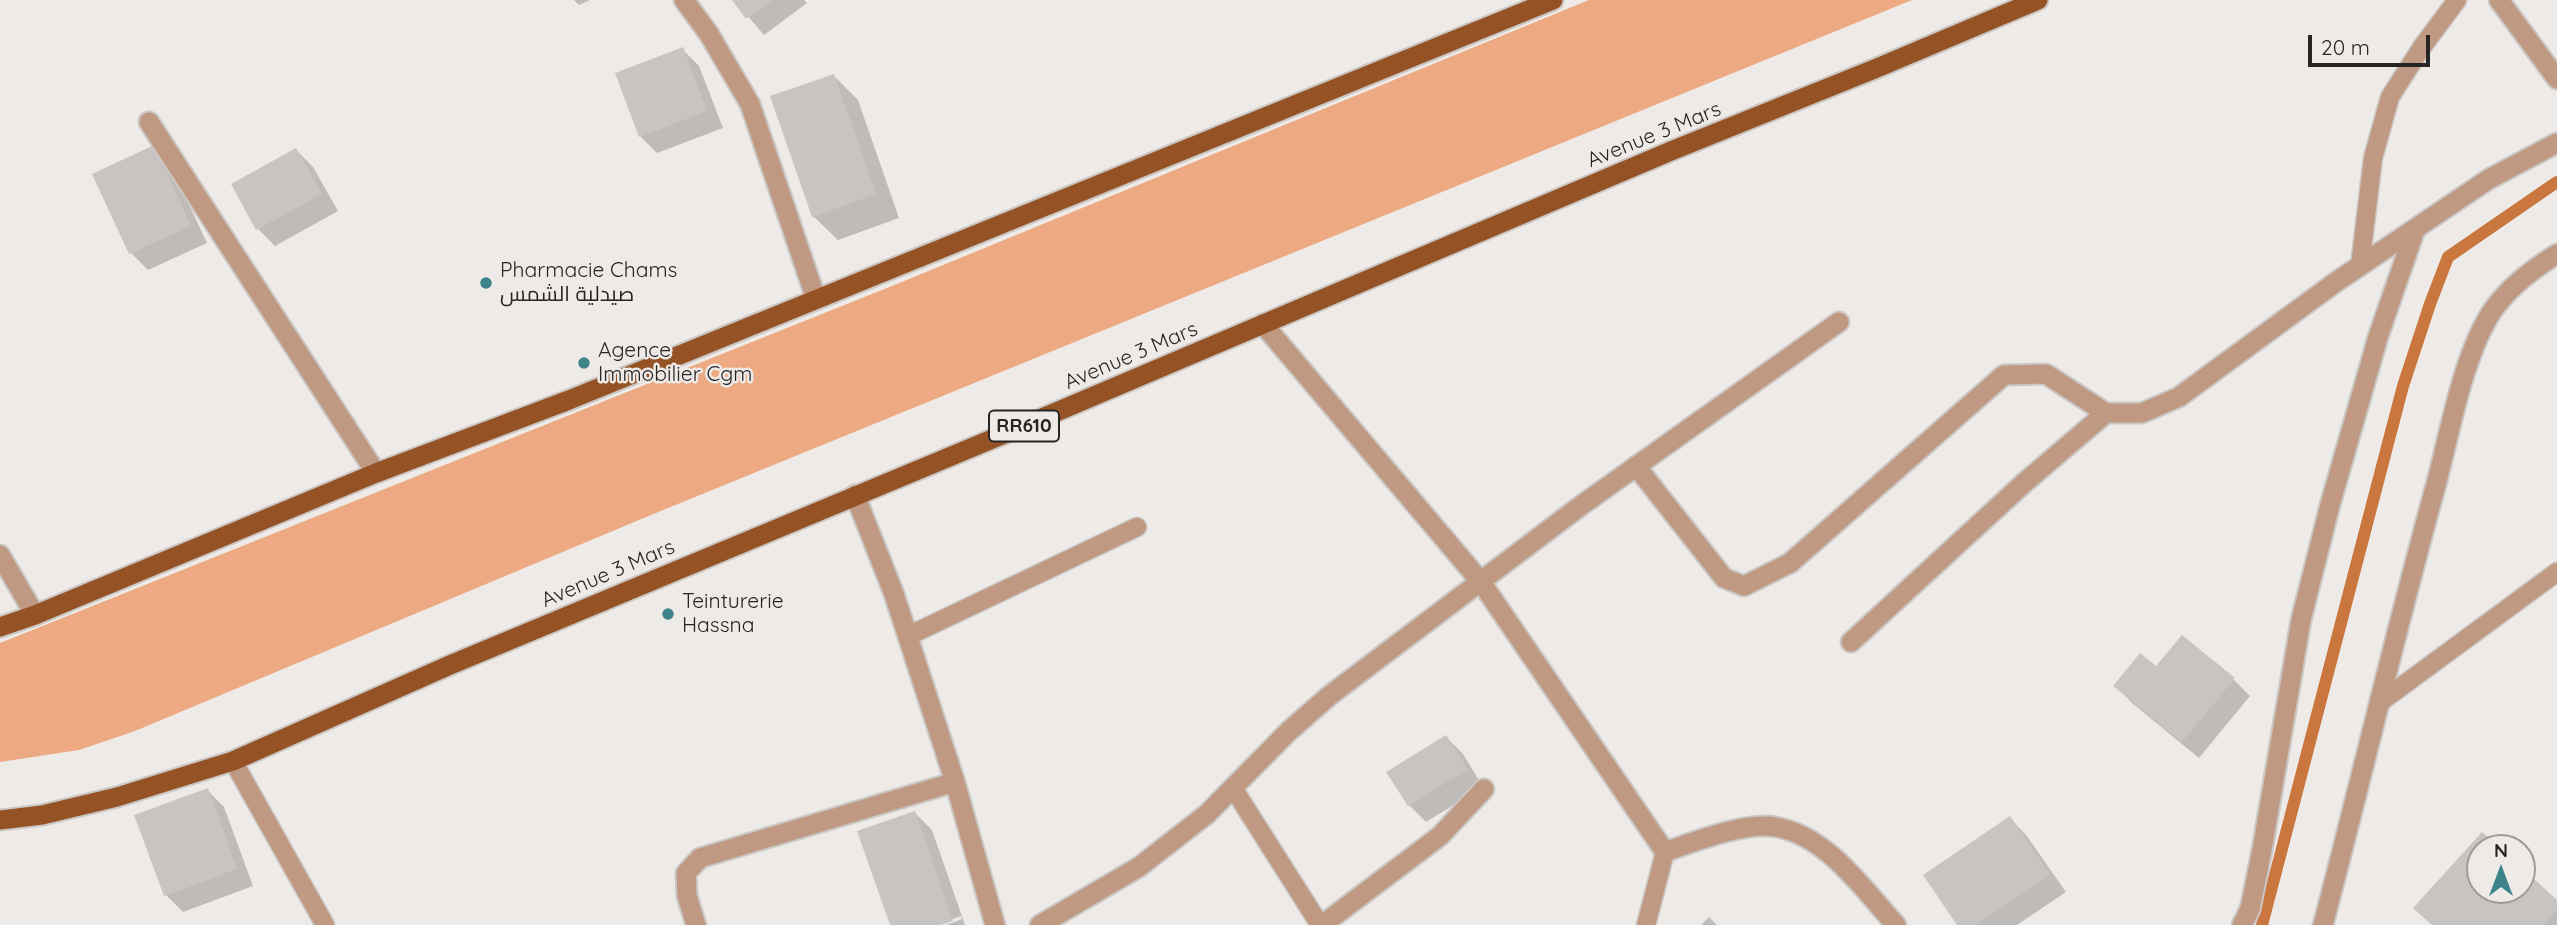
<!DOCTYPE html>
<meta charset="utf-8">
<style>
body{margin:0}
#map{position:relative;width:2557px;height:925px;overflow:hidden;background:#eeeae7;font-family:Quicksand,sans-serif}
canvas{display:block}
.north{position:absolute;left:2466px;top:834px;width:70px;height:70px;box-sizing:border-box;background:#eeeae7;border:2px solid #9e9b99;border-radius:50%;rotate:0deg;font-size:19px;font-weight:700;line-height:28px;text-align:center;color:#272524}
.north::after{content:'';display:block;margin:auto;width:24px;height:32px;background:#3c8489;clip-path:polygon(50% 0,100% 100%,50% 72%,0 100%)}
.scale{position:absolute;left:2308px;top:35px;width:122px;height:32px;box-sizing:border-box;border:4px solid #272524;border-top:0;padding-left:9px;font-size:21px;line-height:24px;white-space:nowrap;color:#272524;-webkit-text-stroke:5px #eeeae7;paint-order:stroke}
</style>
<div id="map">
<canvas width="2557" height="925"></canvas>
<div class="north">N</div>
<div class="scale">20 m</div>
</div>
<script>
const ctx = document.querySelector('canvas').getContext('2d');
ctx.lineJoin = 'round';
function fillPath(path, color) {
  ctx.fillStyle = color;
  ctx.fill(path, 'evenodd');
}
function trace(path, color, width, dash) {
  ctx.strokeStyle = color;
  ctx.lineWidth = width;
  ctx.lineCap = dash ? 'butt' : 'round';
  ctx.setLineDash(dash || []);
  ctx.stroke(path);
}
function drawText(font, color, halo, rows, align = 'center') {
  ctx.font = font + ' Quicksand,Cairo,sans-serif';
  ctx.lineWidth = 5;
  ctx.setLineDash([]);
  ctx.textBaseline = 'middle';
  ctx.strokeStyle = halo;
  ctx.fillStyle = color;
  for (const [text, x, y, turn = 0] of rows) {
    ctx.save();
    ctx.translate(x, y);
    ctx.rotate((+turn || 0) * Math.PI / 180);
    ctx.textAlign = isNaN(turn) ? turn : align;
    if (halo) ctx.strokeText(text, 0, 0);
    ctx.fillText(text, 0, 0);
    ctx.restore();
  }
}
fillPath(new Path2D(`
 M 1589,0 L 1912,0 L 651,515 L 135,731 L 79,750 L 0,762 L 0,643 L 892,286 Z`), '#eda981');
fillPath(new Path2D(`
 M 574,0 L 590,0 L 579,5 Z
 M 734,0 L 804,0 L 807,3 L 764,35 Z
 M 682,49 L 699,66 L 723,128 L 657,153 L 640,136 Z
 M 834,76 L 858,100 L 899,218 L 838,240 L 813,216 Z
 M 153,147 L 170,164 L 207,243 L 148,270 L 131,253 L 94,175 Z
 M 296,150 L 313,167 L 338,211 L 275,246 L 258,229 Z
 M 2157,669 L 2233,679 L 2250,696 L 2199,758 L 2132,703 L 2116,686 Z
 M 1446,737 L 1463,754 L 1483,787 L 1426,822 L 1409,805 L 1389,772 Z
 M 207,790 L 224,807 L 253,886 L 183,912 L 166,895 Z
 M 915,813 L 932,830 L 965,925 L 946,925 L 962,919 L 961,916 L 935,925 L 892,925 Z
 M 2010,818 L 2026,835 L 2066,892 L 2017,925 L 1959,925 Z
 M 2482,834 L 2498,848 L 2480,848 L 2480,890 L 2522,890 L 2522,870 L 2557,902 L 2557,925 L 2432,925 Z
 M 1709,917 L 1717,925 L 1701,925 Z`), '#0003');
trace(new Path2D(`
 M 2262,925 L 2403,386 L 2430,304 L 2448,257 L 2557,182`), '#ca763f', 12);
fillPath(new Path2D(`
 M 732,0 L 772,0 L 746,19 Z
 M 683,47 L 707,111 L 639,137 L 615,73 Z
 M 834,74 L 876,194 L 812,217 L 770,96 Z
 M 154,145 L 191,226 L 129,254 L 92,174 Z
 M 296,148 L 322,194 L 256,230 L 231,184 Z
 M 2182,635 L 2235,678 L 2182,742 L 2113,686 L 2140,653 L 2156,666 Z
 M 1446,735 L 1468,769 L 1408,806 L 1386,772 Z
 M 208,788 L 237,869 L 164,896 L 134,815 Z
 M 915,811 L 953,921 L 941,925 L 890,925 L 857,831 Z
 M 2010,816 L 2050,874 L 1976,925 L 1957,925 L 1923,875 Z
 M 2482,832 L 2500,848 L 2480,848 L 2480,890 L 2522,890 L 2522,868 L 2557,900 L 2557,910 L 2543,925 L 2432,925 L 2413,908 Z`), '#c8c4c2');
const service = new Path2D(`
 M 2360,266 L 2373,158 L 2390,97 L 2422,47 L 2457,0
 M 908,636 L 1137,527
 M 2379,703 L 2557,572
 M 233,761 L 325,925
 M 1233,788 L 1320,925
 M 1646,925 L 1665,852`);
const minor = new Path2D(`
 M 684,0 L 709,34 L 750,104 L 816,299
 M 2499,0 L 2557,79
 M 149,122 L 376,473
 M 1263,324 L 1481,582 L 1665,852 C 1693,842 1747,821 1776,827 C 1827,836 1863,889 1896,925
 M 1636,466 L 1724,578 L 1744,586 L 1790,563 L 2004,375 L 2046,374 L 2106,413 L 2142,413 L 2179,397 L 2336,282 L 2489,179 L 2557,143
 M 855,495 L 894,594 L 955,782 L 995,925
 M 0,555 L 35,615
 M 1851,642 L 2024,483 L 2106,413
 M 696,925 L 687,896 L 686,873 L 700,858 L 955,782
 M 1040,925 L 1139,867 L 1207,814 L 1288,732 L 1329,696 L 1579,507 L 1839,322
 M 1322,925 L 1440,836 L 1484,789
 M 2242,925 L 2250,909 L 2262,850 L 2301,620 L 2330,505 L 2378,337 L 2415,230
 M 2323,925 C 2362,777 2396,629 2437,481 C 2450,431 2464,352 2493,310 C 2509,287 2534,268 2557,254`);
const primary = new Path2D(`
 M 0,627 L 35,615 L 376,473 L 569,400 L 1553,0
 M 0,820 L 42,815 L 117,797 L 233,761 L 450,665 L 1002,435 L 1671,151 L 1877,68 L 2038,0`);
trace(service, '#cac7c4', 21);
trace(minor, '#cac7c4', 23);
trace(primary, '#cac7c4', 23);
trace(service, '#bf9982', 18);
trace(minor, '#bf9982', 19);
trace(primary, '#955225', 19);
for (const [x, y, r, color] of [
 [486,283,7,"#3c8489"],
 [584,363,7,"#3c8489"],
 [668,614,7,"#3c8489"]
]) {
  const dot = new Path2D();
  dot.arc(x, y, r, 0, 2 * Math.PI);
  ctx.fillStyle = color;
  ctx.fill(dot);
  trace(dot, '#eeeae7', 2.5);
}
for (const [x, y, w] of [
 [1024,426,70]
]) {
  const box = new Path2D();
  box.roundRect(x - w / 2, y - 15.5, w, 31, 5);
  ctx.fillStyle = '#eeeae7';
  ctx.fill(box);
  trace(box, '#272524', 2);
}
drawText('bold 19px', '#272524', null, [
 ["RR610",1024,426]
]);
drawText('21px', '#272524', '#eeeae7', [
 ["Avenue 3 Mars",1654,135,-22],
 ["Avenue 3 Mars",1131,356,-23],
 ["Avenue 3 Mars",608,574,-23]
]);
drawText('21px', '#272524', '#eeeae7', [
 ["Pharmacie Chams",500,271],
 ["صيدلية الشمس",500,295],
 ["Agence",598,351],
 ["Immobilier Cgm",598,375],
 ["Teinturerie",682,602],
 ["Hassna",682,626]
], 'left');
</script>
